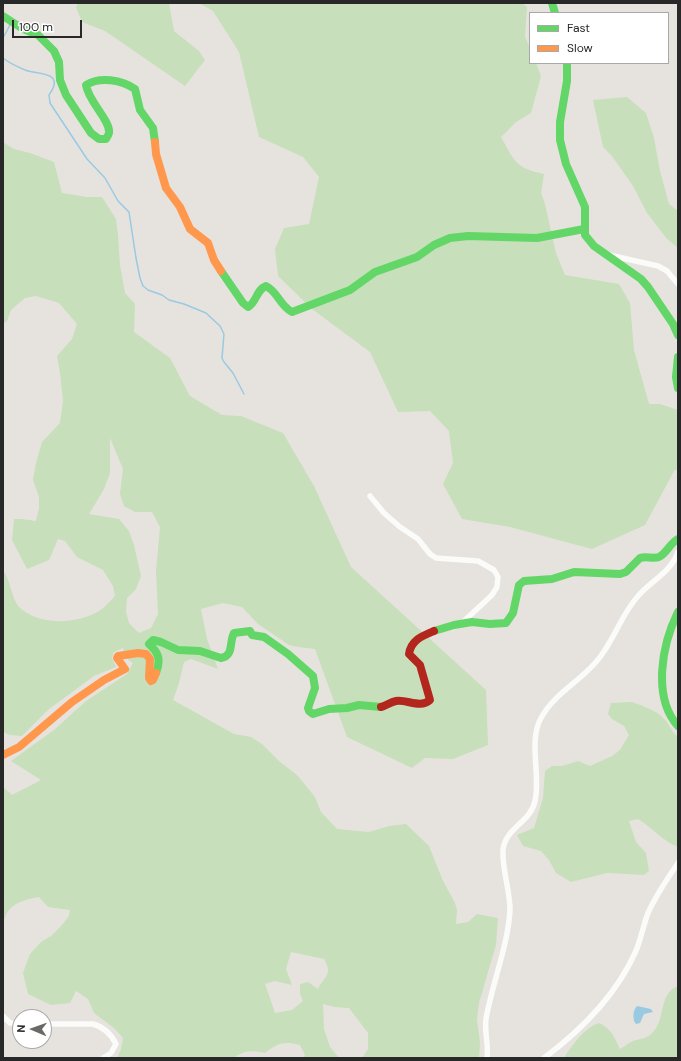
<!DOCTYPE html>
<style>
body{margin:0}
#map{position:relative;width:681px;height:1061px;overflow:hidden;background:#e6e3de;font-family:"DM Sans",sans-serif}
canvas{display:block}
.frame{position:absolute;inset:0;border:4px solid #282828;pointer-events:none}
.legend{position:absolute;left:529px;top:12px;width:140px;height:52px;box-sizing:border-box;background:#fff;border:1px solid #a9a9a9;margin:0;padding:5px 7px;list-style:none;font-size:12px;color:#282828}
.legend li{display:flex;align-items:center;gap:8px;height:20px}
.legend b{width:20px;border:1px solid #a9a9a9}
.north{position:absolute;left:12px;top:1009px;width:40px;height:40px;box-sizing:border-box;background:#fff;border:1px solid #a9a9a9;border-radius:50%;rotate:272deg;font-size:11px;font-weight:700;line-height:16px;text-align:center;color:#282828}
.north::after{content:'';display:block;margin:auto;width:14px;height:18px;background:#6a6968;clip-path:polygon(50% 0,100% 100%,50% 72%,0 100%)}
.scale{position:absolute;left:12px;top:20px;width:70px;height:18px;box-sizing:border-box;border:2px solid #282828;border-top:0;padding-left:5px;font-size:12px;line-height:14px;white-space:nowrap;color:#282828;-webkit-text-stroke:3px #fff;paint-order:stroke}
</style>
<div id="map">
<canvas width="681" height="1061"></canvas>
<div class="frame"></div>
<ul class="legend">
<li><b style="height:5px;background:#63d668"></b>Fast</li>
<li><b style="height:5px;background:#ff974d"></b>Slow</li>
</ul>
<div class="north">N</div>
<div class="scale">100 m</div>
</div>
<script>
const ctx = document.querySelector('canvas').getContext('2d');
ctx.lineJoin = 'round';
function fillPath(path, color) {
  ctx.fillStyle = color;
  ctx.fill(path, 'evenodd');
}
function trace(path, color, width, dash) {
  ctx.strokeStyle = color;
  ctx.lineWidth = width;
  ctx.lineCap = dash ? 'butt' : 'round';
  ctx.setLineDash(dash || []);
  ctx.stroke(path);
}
fillPath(new Path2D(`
 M 78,3 L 169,3 L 174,31 L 199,51 L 205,60 L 185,86 L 105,31 L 82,22 L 76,7 Z
 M 199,3 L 522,3 L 527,7 L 525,37 L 530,48 L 530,63 L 536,63 L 541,76 L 531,113 L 516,122 L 501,137 C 514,160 515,168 544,174 L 541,193 L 545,204 L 556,253 L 565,275 L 619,284 L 630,303 L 634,350 L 649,404 L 660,404 L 678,410 L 678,469 L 674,471 L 645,525 L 592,549 L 510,527 L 462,519 L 443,484 L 453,463 L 449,431 L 430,411 L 398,412 L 370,352 L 312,309 L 278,276 L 275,249 L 284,228 L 309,224 L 319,177 L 303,157 L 259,137 L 239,52 L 213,11 Z
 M 627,97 L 646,113 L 654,138 L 660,171 L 669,204 L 678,211 L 678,248 L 667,239 L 647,213 L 633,186 L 612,156 L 603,147 L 593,100 Z
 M 3,142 L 14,149 L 30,153 L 54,162 L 62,193 L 87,197 L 102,197 L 116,219 L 118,235 L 120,265 L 125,293 L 135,304 L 134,332 L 170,358 L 190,396 L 222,415 L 241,416 L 283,433 L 314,486 L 351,567 L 486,690 L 488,745 L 453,759 L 425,758 L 412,768 L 347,737 L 315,649 L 298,647 L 289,645 L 258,624 L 242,607 L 223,603 L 201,609 L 207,639 L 218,669 L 191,659 L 184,662 L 179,683 L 173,700 L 234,734 L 251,737 L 262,744 L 280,762 L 297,775 L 315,797 L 321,812 L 337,829 L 369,832 L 389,826 L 406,824 L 429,846 L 443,881 L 455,903 L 457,910 L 456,924 L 468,922 L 477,914 L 498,918 L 496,945 L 479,1003 L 477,1020 L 480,1042 L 479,1058 L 362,1058 L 368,1049 L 368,1033 L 349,1008 L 334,1007 L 323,1004 L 324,1029 L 330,1047 L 339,1058 L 303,1058 L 305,1055 L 300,1045 C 283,1041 278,1043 265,1053 C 251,1050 245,1050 233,1058 L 117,1058 L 121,1049 L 123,1038 L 114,1028 L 94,1013 L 88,999 L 76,991 L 70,1003 L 51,1005 L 28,994 L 23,973 L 30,954 L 41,942 L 51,936 L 62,925 L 69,916 L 70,910 L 48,907 L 39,897 C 29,899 16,901 9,910 C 6,913 5,918 3,922 L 3,787 L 12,795 L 41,780 L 11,761 L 54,730 L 86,701 L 127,674 L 133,663 L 126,658 L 123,648 L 114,652 L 112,658 L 116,667 L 94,676 L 49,709 L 22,736 L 10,735 L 3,732 L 3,570 C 11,581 11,598 19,607 C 38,626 80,625 102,609 C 107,605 111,600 115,596 L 113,586 L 103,570 L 77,557 L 65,541 L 58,539 L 49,560 L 27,569 L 12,540 L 14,519 L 22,519 L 36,521 L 39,508 L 39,497 L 33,480 L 36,463 L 42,442 L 60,423 L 63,401 L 60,373 L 57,356 L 72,339 L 77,324 L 59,303 L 36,296 L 25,298 L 11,310 L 7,321 L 3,324 ZM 110,438 L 123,469 L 120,494 L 124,506 L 135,512 L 152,512 L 160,527 L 156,571 L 158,614 L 151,628 L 139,633 L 129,623 L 126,612 L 127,598 L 136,589 L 141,576 L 134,545 L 129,531 L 119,519 L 89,514 L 104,489 L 110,473 ZM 291,952 L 324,959 C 333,975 325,975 318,989 L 308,982 L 300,984 L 300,994 L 303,1001 L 292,1010 L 275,1013 L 265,984 L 275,981 L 292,985 L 286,969 Z
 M 632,702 C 642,706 657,710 664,719 C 670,724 671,732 678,737 L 678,847 C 661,840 653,828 638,819 L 629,821 L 636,842 L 646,853 L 649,871 L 644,875 L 607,873 L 571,882 L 556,873 L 549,860 L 541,851 L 523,846 L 517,835 L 534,828 L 543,798 L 545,771 L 552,766 L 562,766 L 578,761 L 590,766 L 612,756 L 620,750 L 629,735 L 624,726 L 612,719 L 608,714 L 611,703 Z
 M 678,986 L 678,1058 L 565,1058 L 565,1056 C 574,1043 584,1028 599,1023 C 612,1029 614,1037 620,1049 C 624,1047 628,1043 633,1041 C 638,1039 645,1039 650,1035 C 667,1022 657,994 678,986 Z`), '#c7dfba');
fillPath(new Path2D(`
 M 637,1006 L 651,1009 L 653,1012 L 644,1014 L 640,1023 L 636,1024 L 634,1021 C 633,1015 633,1011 637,1006 Z`), '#99cae1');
trace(new Path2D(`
 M 3,38 L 10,25 L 9,24
 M 3,58 C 9,63 18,67 25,70 C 38,75 66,71 49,95 L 50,103 L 87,159 L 105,178 L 118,201 L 129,212 L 136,258 L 140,278 L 143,286 L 148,290 L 162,295 L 169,300 L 184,304 L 206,313 L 220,326 L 224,334 L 222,358 L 224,362 L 233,373 L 244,394`), '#99cae1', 1.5);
trace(new Path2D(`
 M 609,255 L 658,266 L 667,271 L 678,284
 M 370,496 L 384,513 L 400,527 L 418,539 L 430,554 L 436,558 L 478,561 L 494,570 L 498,577 L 497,587 L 492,595 L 463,622
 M 3,1016 L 10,1023 L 20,1024
 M 44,1024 L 93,1024 C 104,1027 111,1034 116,1044 L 111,1053 L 103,1058
 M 487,1058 C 489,1045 484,1032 486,1019 C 492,984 508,946 510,910 C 510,890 502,870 503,850 C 505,828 531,822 535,801 C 541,776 528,741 541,718 C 554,694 579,682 596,662 C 614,642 620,616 638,596 C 651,581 671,572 678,552
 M 544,1058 C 580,1031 616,995 635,953 C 641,940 643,926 648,913 C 656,895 667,879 678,863`), '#fbfbfa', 5.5);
trace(new Path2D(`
 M 552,3 L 555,13
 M 3,16 L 23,29 L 38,35 L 54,51 L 59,62 L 60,80 L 66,95 L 91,133 L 99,139 L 106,139 C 106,139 109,134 109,133 C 111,121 88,101 86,85 C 100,76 122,80 135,89 L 140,110 L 153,128 L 155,142
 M 567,63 L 567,81 L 560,122 L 560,140 L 566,164 L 585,207 L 585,235 L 594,246 L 641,279 L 648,287 L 673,324 L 678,335
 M 221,271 L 243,303 L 248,307 C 257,302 256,290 266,286 C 278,292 280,306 292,312 L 350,290 L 375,272 L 417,257 L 434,245 L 450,238 L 468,236 L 537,238 L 584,229
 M 678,357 L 676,377 L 678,388
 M 678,612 C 662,644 652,697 678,726
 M 434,631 L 454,625 L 472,622 L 490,624 L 506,623 L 513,613 L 519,585 L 524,581 L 552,579 L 574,572 L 620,574 L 626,572 L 640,558 C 646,556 653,559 659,557 C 667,553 670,543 678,539
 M 156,673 C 161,660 159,653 149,644 L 153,640 L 161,642 L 178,650 L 200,651 L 221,658 C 234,656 229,642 234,633 L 250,631 L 252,635 L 264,637 L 288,654 L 313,676 L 315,688 L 308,708 L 309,711 L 313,714 L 329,709 L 347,708 L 359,705 L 381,707`), '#63d668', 8);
trace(new Path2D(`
 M 155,142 L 156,154 L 166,188 L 180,207 L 190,229 L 208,243 L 214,260 L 221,271
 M 3,755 L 19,747 L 72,702 L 104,680 L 125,669 L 117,658 L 118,656 L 138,653 L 146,654 L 150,659 L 149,678 L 151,681 L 153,680 L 156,673`), '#ff974d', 8);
trace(new Path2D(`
 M 381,707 C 386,706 390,702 396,701 C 407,699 420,709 430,700 L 420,665 L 409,654 C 411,640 422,636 434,631`), '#b3261e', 8);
</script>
